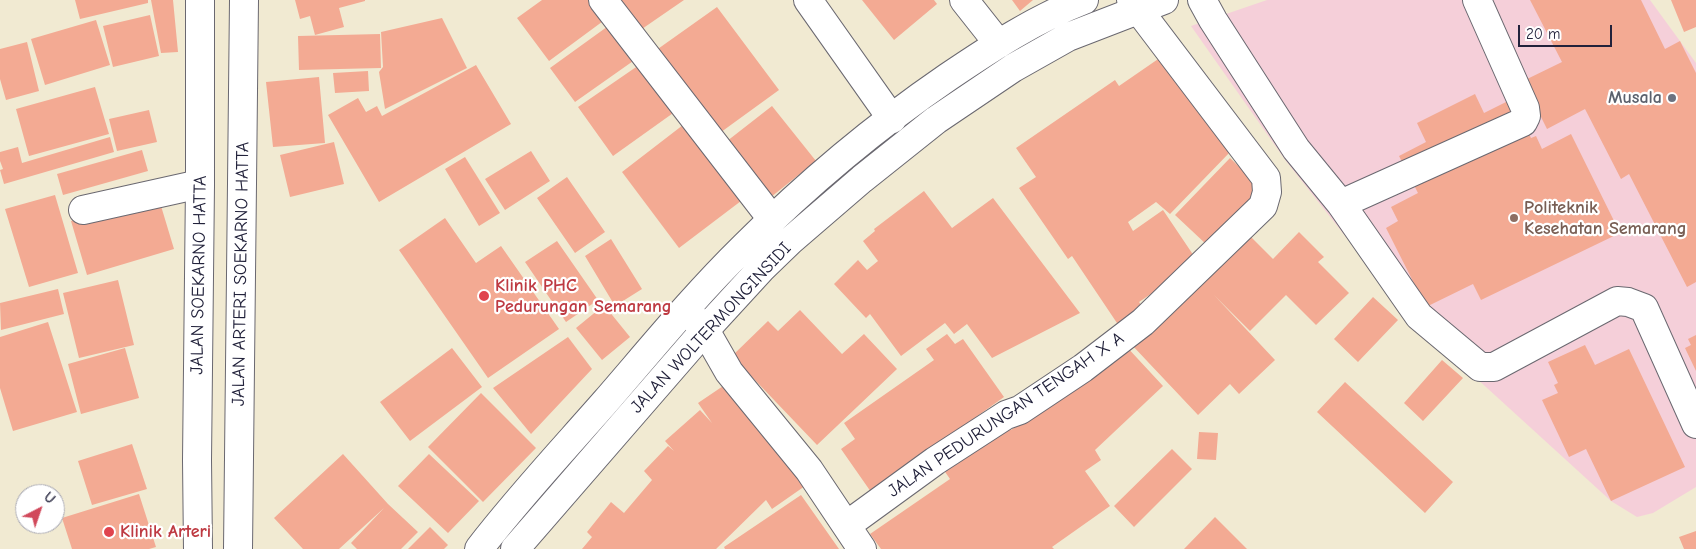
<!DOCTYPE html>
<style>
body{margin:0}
#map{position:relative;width:1696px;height:549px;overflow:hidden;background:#f1ead2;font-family:"Comic Neue",sans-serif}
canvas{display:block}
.north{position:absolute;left:15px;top:484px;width:50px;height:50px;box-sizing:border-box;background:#fff;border:1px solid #a7a7b1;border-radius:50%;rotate:41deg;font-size:14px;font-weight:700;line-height:20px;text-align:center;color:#22223b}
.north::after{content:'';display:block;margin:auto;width:18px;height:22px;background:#d1495b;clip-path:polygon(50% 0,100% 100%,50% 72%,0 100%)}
.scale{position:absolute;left:1518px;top:25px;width:94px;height:22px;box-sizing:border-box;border:2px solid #22223b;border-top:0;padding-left:6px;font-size:15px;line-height:18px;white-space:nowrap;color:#22223b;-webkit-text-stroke:4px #fff;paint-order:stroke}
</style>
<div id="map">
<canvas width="1696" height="549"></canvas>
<div class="north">U</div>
<div class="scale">20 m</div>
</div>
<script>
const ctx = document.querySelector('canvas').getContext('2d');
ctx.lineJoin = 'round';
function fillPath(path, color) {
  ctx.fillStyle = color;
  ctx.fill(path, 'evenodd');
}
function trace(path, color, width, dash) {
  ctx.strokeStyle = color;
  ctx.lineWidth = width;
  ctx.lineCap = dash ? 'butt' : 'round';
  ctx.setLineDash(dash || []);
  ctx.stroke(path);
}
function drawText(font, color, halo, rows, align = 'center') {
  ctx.font = font + ' "Comic Neue",sans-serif';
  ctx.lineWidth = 4.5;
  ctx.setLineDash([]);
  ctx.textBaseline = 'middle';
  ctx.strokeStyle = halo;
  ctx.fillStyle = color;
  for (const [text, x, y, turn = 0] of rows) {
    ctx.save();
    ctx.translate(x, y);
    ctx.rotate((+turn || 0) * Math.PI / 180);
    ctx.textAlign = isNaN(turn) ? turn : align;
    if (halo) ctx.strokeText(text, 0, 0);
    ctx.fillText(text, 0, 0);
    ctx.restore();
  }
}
fillPath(new Path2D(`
 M 1267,0 L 1650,0 L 1696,63 L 1696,487 L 1653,513 L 1637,517 L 1611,501 L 1475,377 L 1376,275 L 1286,161 L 1191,26 Z`), '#f5cfd9');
fillPath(new Path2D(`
 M 75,0 L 148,0 L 148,3 L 80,19 Z
 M 151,0 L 173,0 L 178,52 L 161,53 Z
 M 295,0 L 365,0 L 365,1 L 339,8 L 344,27 L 315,35 L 310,16 L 300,19 Z
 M 542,0 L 598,0 L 610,16 L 549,61 L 517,18 Z
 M 618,0 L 684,0 L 639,31 Z
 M 862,0 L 934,0 L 937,4 L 894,40 Z
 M 1012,0 L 1033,0 L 1020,11 Z
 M 1530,0 L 1641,0 L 1665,49 L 1680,41 L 1696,73 L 1696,282 L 1687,287 L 1629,174 L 1621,179 L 1585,109 L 1547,129 L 1523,81 L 1562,62 Z
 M 1671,0 L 1696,0 L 1696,27 L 1684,32 Z
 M 717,7 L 779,90 L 717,135 L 655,51 Z
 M 150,15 L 159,56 L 113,67 L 103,26 Z
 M 442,18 L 467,68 L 385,109 L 379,72 L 383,67 L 381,32 Z
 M 96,20 L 110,65 L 45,85 L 31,39 Z
 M 611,24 L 636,59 L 575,102 L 550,68 Z
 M 380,34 L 381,68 L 299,70 L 298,36 Z
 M 27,42 L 39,91 L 6,100 L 0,79 L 0,49 Z
 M 1164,55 L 1231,151 L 1170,214 L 1156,202 L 1128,222 L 1133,231 L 1163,210 L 1198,262 L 1139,302 L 1144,309 L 1119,326 L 1072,256 L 1068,259 L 1019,188 L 1036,177 L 1016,148 L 1115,80 L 1119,86 Z
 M 642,63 L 676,111 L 613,156 L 578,107 Z
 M 476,65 L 511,124 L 379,202 L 328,115 L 358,98 L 366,112 L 377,106 L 382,116 Z
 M 368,71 L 369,91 L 335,93 L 333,73 Z
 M 319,77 L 325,143 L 273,147 L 266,82 Z
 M 95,87 L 109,134 L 29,156 L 16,109 Z
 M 1475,94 L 1484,113 L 1512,99 L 1531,138 L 1536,136 L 1542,149 L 1571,134 L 1620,233 L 1481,300 L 1473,284 L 1426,307 L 1386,228 L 1398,221 L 1391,207 L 1418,193 L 1399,156 L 1426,142 L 1417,123 Z
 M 772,106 L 816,161 L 766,201 L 722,145 Z
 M 149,110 L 157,142 L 117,151 L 109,119 Z
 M 683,125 L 741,201 L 679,248 L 622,172 Z
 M 110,137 L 114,152 L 4,184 L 0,170 L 3,169 L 0,161 L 0,152 L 18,147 L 22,163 Z
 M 334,142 L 344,184 L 290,197 L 280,155 Z
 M 142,150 L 148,171 L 63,195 L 57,174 Z
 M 531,151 L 550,181 L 505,210 L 485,179 Z
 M 465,157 L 500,213 L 479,226 L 445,169 Z
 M 1230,158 L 1261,188 L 1207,245 L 1175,215 Z
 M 567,177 L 605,232 L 575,253 L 537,198 Z
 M 924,191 L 952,228 L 993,198 L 1080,313 L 992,358 L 967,324 L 954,334 L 945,323 L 901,356 L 870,314 L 866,318 L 834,284 L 858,260 L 867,270 L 878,261 L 863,241 L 875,231 L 874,229 Z
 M 55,195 L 78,273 L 29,287 L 5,209 Z
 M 158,196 L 174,249 L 87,275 L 71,221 Z
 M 445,218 L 476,263 L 501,246 L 559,329 L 488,378 L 399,250 Z
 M 1299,232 L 1324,257 L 1318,262 L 1349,293 L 1316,325 L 1286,295 L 1250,331 L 1214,295 L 1275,360 L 1239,394 L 1230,384 L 1198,415 L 1131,344 L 1247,233 L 1273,259 Z
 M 611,239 L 642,289 L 615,306 L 585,256 Z
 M 557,241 L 598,300 L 566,322 L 525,262 Z
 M 118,280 L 134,345 L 79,358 L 63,293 Z
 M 58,289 L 64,314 L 1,330 L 0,303 Z
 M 1373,297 L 1398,320 L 1358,362 L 1334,339 Z
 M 604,305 L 630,337 L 602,360 L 576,328 Z
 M 800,310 L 842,354 L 864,334 L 897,369 L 817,445 L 732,356 L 768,321 L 778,331 Z
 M 48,322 L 77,412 L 13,431 L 0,388 L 0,337 Z
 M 947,334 L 955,344 L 963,339 L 1004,397 L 871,492 L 841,449 L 855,439 L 844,423 L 934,360 L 926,349 Z
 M 1696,335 L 1696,371 L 1685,348 L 1691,345 L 1688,339 Z
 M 568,337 L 592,369 L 531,434 L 493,388 Z
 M 1125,345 L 1163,386 L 1095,450 L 1101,460 L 1085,471 L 1110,506 L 1052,547 L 1054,549 L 881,549 L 870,534 L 950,479 L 941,466 L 1005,422 L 1011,430 L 1058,397 L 1060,400 L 1097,366 Z
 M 1585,345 L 1595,365 L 1629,349 L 1685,467 L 1611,501 L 1586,449 L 1569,457 L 1542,400 L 1558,393 L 1554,385 L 1558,383 L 1548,362 Z
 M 125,348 L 139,398 L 81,414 L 68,364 Z
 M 452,348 L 482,387 L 410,441 L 380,402 Z
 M 1442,360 L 1463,378 L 1423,421 L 1404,403 Z
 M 732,380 L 805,486 L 772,509 L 766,500 L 716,549 L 582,549 L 592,537 L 587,532 L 611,502 L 624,513 L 652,480 L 644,471 L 668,446 L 674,451 L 665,441 L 700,410 L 712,423 L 698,403 Z
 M 1345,382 L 1453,482 L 1425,513 L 1317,412 Z
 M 481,393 L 536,448 L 483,502 L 428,447 Z
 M 1199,432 L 1218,433 L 1216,460 L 1197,459 Z
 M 132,444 L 147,489 L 92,505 L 78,461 Z
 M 1172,449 L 1192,469 L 1134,527 L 1114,506 Z
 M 343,454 L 388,504 L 418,532 L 401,549 L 357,549 L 351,543 L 384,508 L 339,549 L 303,549 L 274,518 Z
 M 429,454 L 479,501 L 448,533 L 398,486 Z
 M 139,494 L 156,547 L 149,549 L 72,549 L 62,518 Z
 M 801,495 L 839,549 L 725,549 L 724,547 Z
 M 1215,517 L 1247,549 L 1184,549 Z
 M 430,527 L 448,545 L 444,549 L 408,549 Z
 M 1696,531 L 1696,549 L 1684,549 L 1679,537 Z`), '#f3aa93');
const minor = new Path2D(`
 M 603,0 L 772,219
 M 808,0 L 892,119
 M 964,0 L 998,43
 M 1202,0 L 1213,20 L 1296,149 L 1341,204
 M 1477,0 L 1525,108 L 1526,116 L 1523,122 L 1341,204 L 1419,316 L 1480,367 L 1494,367 L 1617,301 L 1628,302 L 1644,308 L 1696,424
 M 83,210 L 200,184
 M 690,314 L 705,330 L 729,372 L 809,470 L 862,549
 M 847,525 L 935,461 L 1006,415 L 1020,410 L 1083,368 L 1143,322 L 1263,206 L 1267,192 L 1266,178 L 1131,0`);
const major = new Path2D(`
 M 198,549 L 197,460 L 200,184 L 200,0
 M 238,549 L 244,0
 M 479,549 C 518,498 563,450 606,401 C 651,349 695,295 744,247 C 806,185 875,127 948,77 C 991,48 1035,19 1084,0
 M 515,549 L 705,330 L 761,269 L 790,241 L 862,179 L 936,120 L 1013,68 L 1068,37 L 1164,0`);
trace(minor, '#6a6870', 30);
trace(major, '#6a6870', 30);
trace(minor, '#fff', 28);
trace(major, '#fff', 28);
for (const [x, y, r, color] of [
 [1672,98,5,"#6b7280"],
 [1514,218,5,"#8d6e63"],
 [484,296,6,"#e0444e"],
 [109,532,6,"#e0444e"]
]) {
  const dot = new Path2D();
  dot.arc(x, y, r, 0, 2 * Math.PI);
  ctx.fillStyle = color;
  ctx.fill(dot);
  trace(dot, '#fff', 2);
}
drawText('bold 18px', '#5b616d', '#fff', [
 ["Musala",1662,98]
], 'right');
drawText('bold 18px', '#785e54', '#fff', [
 ["Politeknik",1524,208],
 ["Kesehatan Semarang",1524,229]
], 'left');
drawText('18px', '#22223b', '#fff', [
 ["JALAN ARTERI SOEKARNO HATTA",241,274,-89],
 ["JALAN SOEKARNO HATTA",199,275,-89],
 ["JALAN WOLTERMONGINSIDI",711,328,-47],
 ["JALAN PEDURUNGAN TENGAH X A",1006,415,-34]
]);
drawText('bold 18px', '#be3a42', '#fff', [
 ["Klinik PHC",495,286],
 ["Pedurungan Semarang",495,307],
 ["Klinik Arteri",120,532]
], 'left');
</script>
